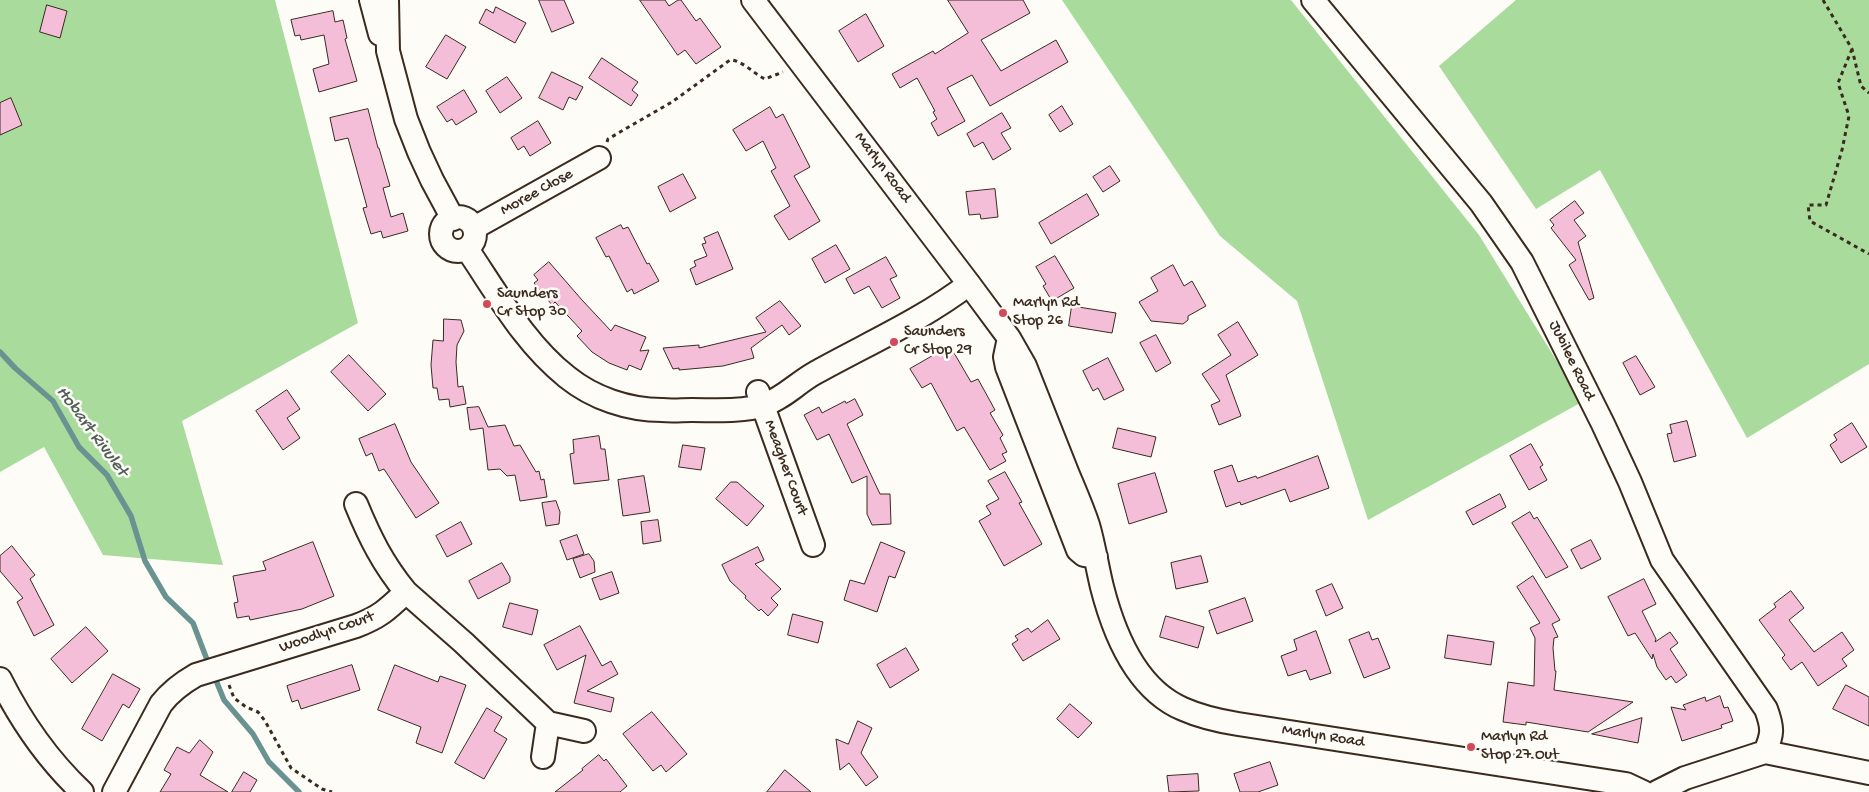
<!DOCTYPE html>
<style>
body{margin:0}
canvas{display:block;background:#fdfcf7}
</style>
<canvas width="1869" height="792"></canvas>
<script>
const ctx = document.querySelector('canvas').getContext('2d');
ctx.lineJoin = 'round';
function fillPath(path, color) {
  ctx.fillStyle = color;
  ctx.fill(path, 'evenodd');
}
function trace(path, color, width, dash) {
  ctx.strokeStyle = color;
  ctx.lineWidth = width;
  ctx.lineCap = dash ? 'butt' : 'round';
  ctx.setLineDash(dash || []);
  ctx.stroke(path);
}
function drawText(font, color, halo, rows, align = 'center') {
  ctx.font = font + ' "Gochi Hand",sans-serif';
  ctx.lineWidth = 5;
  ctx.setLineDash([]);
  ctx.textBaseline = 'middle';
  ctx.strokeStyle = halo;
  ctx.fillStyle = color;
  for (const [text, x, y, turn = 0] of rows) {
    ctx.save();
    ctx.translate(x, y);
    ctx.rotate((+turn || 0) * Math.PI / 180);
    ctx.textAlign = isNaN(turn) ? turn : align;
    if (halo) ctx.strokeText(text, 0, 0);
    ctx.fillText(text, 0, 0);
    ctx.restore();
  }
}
fillPath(new Path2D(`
 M 0,0 L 275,0 L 358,323 L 182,421 L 223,565 L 103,555 L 44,447 L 0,472 Z
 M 1062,0 L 1291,0 L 1479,235 L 1582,402 L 1368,520 L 1297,301 L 1220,236 Z
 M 1516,0 L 1869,0 L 1869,364 L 1747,438 L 1600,170 L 1536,209 L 1439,66 Z`), '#a9db9c');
trace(new Path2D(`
 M 0,352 L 15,368 L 53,401 L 79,447 L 107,475 L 131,516 L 145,561 L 166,597 L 193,623 L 209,665
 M 213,673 L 224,700 L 253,734 L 269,762 L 299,792`), '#699391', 5.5);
const building = new Path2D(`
 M 539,0 L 564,0 L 574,23 L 552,32 Z
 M 640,0 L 665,0 L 669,6 L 678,0 L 681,0 L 696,21 L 700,18 L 721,47 L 696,64 L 685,50 L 678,55 Z
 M 948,0 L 1023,0 L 1030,13 L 981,40 L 1001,71 L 1056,40 L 1068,62 L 990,106 L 972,75 L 947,88 L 965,121 L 938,136 L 931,123 L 937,119 L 933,112 L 935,111 L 917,78 L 900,88 L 892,74 L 933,51 L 935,54 L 968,33 Z
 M 47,5 L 67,11 L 60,38 L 40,32 Z
 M 496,7 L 526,23 L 515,43 L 479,23 L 486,9 L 493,13 Z
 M 333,11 L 335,22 L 343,20 L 347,38 L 345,39 L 357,81 L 319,92 L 313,69 L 329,64 L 324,35 L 301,40 L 300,35 L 295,36 L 291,20 Z
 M 866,14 L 884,46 L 858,62 L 839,31 Z
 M 446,35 L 466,47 L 447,79 L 426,67 Z
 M 602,58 L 638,82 L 632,90 L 638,95 L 631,106 L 589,78 Z
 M 552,72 L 583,87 L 576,100 L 569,97 L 563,110 L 539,98 Z
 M 507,77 L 522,98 L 500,113 L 486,91 Z
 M 464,90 L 477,112 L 456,125 L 452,119 L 447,122 L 437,107 Z
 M 11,98 L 22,125 L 0,135 L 0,103 Z
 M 1062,106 L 1073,124 L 1060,132 L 1049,115 Z
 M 770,107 L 776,118 L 783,114 L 810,167 L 794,176 L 820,221 L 789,240 L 774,216 L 790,206 L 771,171 L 776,168 L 763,141 L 746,151 L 733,130 Z
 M 368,109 L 378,148 L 379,148 L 390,186 L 383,188 L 391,217 L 403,213 L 408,231 L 383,238 L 381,231 L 371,234 L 363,208 L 367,207 L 348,138 L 335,141 L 330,118 Z
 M 1002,113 L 1011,128 L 1001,133 L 1011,149 L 993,160 L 983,142 L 974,147 L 967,134 Z
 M 538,121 L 551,143 L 530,156 L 524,146 L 518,150 L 511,138 Z
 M 1110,166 L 1120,181 L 1103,192 L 1093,177 Z
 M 683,174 L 696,198 L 670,212 L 658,187 Z
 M 995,189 L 998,217 L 981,219 L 980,214 L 969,215 L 966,192 Z
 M 1087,194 L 1099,215 L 1051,244 L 1039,223 Z
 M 1575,201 L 1584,213 L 1574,220 L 1586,236 L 1578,242 L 1594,298 L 1589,300 L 1569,265 L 1576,260 L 1551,228 L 1554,225 L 1550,220 Z
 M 621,225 L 623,229 L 628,227 L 647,264 L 649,263 L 659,281 L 634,294 L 632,289 L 627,292 L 609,256 L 606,257 L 596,238 Z
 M 718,232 L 733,269 L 696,285 L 690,269 L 696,266 L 694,261 L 707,256 L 702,244 L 706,243 L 704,238 Z
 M 836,245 L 850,269 L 825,283 L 812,259 Z
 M 1055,256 L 1074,288 L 1052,301 L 1043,286 L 1046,284 L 1036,267 Z
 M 886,257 L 897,276 L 890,279 L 900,298 L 882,308 L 869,286 L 854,294 L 846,279 Z
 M 549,262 L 582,300 L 611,331 L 615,325 L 646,337 L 640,351 L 649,350 L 641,370 L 629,365 L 627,370 L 609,363 L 592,352 L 577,336 L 582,331 L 555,302 L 552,305 L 534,283 L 538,280 L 534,275 Z
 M 1173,265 L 1184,286 L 1192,281 L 1206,306 L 1188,316 L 1188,320 L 1183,324 L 1151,321 L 1139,302 L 1158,291 L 1151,278 Z
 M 780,301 L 801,326 L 789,335 L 782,325 L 751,348 L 754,358 L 723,366 L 679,370 L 679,368 L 673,369 L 663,348 L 699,345 L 699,348 L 766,332 L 756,318 Z
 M 1072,306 L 1116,313 L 1112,333 L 1069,326 Z
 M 444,319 L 461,320 L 464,331 L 457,345 L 456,362 L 458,387 L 463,386 L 466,404 L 450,407 L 449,399 L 439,400 L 437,388 L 433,388 L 431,365 L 433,340 L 443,341 Z
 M 1238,322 L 1258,355 L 1226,375 L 1241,416 L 1219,425 L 1211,405 L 1220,401 L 1202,374 L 1231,355 L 1218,335 Z
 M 1156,335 L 1171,363 L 1156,372 L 1140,343 Z
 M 950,346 L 971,382 L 978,379 L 995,410 L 990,413 L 1003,435 L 1000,438 L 1007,452 L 1002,454 L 1006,461 L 990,470 L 964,427 L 957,431 L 931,383 L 922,388 L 910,369 Z
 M 349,355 L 386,394 L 368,411 L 331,372 Z
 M 1636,356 L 1655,387 L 1640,395 L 1623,363 Z
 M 1108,358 L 1124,390 L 1104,400 L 1098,388 L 1093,391 L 1083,371 Z
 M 287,390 L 300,409 L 287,418 L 300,438 L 283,450 L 256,411 Z
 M 855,399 L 863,415 L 847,424 L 880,494 L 890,494 L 891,524 L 872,525 L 867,514 L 867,476 L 852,483 L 829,434 L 817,440 L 804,415 L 819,407 L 822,413 L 845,401 L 846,403 Z
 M 479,407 L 488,427 L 505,425 L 514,446 L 520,445 L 536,472 L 539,471 L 541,480 L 544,479 L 547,497 L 520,501 L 515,475 L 507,476 L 500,469 L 488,470 L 483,428 L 470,430 L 467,408 Z
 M 1687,421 L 1696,456 L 1674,462 L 1667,434 L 1672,433 L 1670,425 Z
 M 1852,423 L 1867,447 L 1841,463 L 1830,445 L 1837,440 L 1834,435 Z
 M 395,424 L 411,462 L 439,503 L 416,518 L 384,469 L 379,471 L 372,453 L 366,456 L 359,439 Z
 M 1118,428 L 1156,437 L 1151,457 L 1113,448 Z
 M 599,436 L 601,449 L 605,449 L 609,480 L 574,484 L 570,454 L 574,453 L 573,440 Z
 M 1531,444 L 1543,465 L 1540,467 L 1547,480 L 1529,490 L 1510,456 Z
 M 683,445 L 705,448 L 701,470 L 679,467 Z
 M 1318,456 L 1329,488 L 1290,502 L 1285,489 L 1241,505 L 1240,502 L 1226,507 L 1214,471 L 1232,465 L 1238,482 L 1256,476 L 1257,478 Z
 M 1005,472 L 1022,502 L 1019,503 L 1042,544 L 1004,566 L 979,521 L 991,514 L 986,506 L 999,499 L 988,481 Z
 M 1155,473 L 1167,512 L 1129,524 L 1118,484 Z
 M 644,476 L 650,512 L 623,516 L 618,480 Z
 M 731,482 L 737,482 L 764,506 L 747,526 L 716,499 Z
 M 1500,494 L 1506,507 L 1473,525 L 1466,512 Z
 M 556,501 L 560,512 L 559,524 L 546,526 L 542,503 Z
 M 1530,512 L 1534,519 L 1537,517 L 1568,567 L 1546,578 L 1512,523 Z
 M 658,520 L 661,541 L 643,544 L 641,522 Z
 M 461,522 L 472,544 L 447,557 L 436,536 Z
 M 577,535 L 584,554 L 567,560 L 560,541 Z
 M 1591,540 L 1601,559 L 1581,569 L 1571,550 Z
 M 313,542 L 334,596 L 302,609 L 250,620 L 249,616 L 237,618 L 234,603 L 238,602 L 233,576 L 266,570 L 263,562 Z
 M 881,542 L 905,552 L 895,578 L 889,576 L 877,612 L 844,600 L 850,580 L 864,584 Z
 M 12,546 L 35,575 L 30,579 L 54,625 L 34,636 L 17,602 L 23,598 L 0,571 L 0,556 Z
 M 758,547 L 764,560 L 755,564 L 781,589 L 771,598 L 778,605 L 768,616 L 761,609 L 759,611 L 745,598 L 746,596 L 730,581 L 722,565 Z
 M 589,554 L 594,561 L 595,572 L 580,578 L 573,559 Z
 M 1201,556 L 1208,582 L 1176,589 L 1171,563 Z
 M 502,563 L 510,577 L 510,582 L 478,599 L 469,581 Z
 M 612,572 L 619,593 L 600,600 L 592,579 Z
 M 1533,576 L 1560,620 L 1552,624 L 1558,637 L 1554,638 L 1553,648 L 1555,671 L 1556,671 L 1554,690 L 1633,702 L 1588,732 L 1526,722 L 1526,725 L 1503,722 L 1508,682 L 1534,686 L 1535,638 L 1530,628 L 1540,623 L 1517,587 Z
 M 1644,579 L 1656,604 L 1642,611 L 1656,639 L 1655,642 L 1670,632 L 1678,643 L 1670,649 L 1687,675 L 1676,683 L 1671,676 L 1666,680 L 1657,667 L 1653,654 L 1652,659 L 1635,633 L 1628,636 L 1608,597 Z
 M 1332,584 L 1343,608 L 1326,616 L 1316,591 Z
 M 1791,591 L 1804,608 L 1789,620 L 1814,652 L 1842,632 L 1854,650 L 1842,659 L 1847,666 L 1818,686 L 1802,662 L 1791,670 L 1782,658 L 1785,655 L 1759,620 L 1776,607 L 1774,604 Z
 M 1245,598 L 1253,621 L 1217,634 L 1209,611 Z
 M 510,603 L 538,610 L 532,635 L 503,627 Z
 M 793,614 L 823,622 L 818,643 L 788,635 Z
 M 1166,616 L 1204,627 L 1198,648 L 1160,637 Z
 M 1048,620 L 1060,639 L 1023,661 L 1012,644 L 1018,640 L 1015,636 L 1028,628 L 1031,632 Z
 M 580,626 L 602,666 L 611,661 L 618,674 L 587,691 L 614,698 L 611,712 L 574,703 L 586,655 L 557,670 L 544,645 Z
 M 86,627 L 108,651 L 72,683 L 51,659 Z
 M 1316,631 L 1331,673 L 1310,680 L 1306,670 L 1288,676 L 1281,656 L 1297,650 L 1294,640 Z
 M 1369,632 L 1372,640 L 1378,638 L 1390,668 L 1364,678 L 1349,640 Z
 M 1448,635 L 1494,642 L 1491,665 L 1445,658 Z
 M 906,648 L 919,670 L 890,688 L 877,665 Z
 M 352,665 L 360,690 L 301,709 L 298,700 L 292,702 L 287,686 Z
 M 395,665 L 438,682 L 440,676 L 466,685 L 442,753 L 416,743 L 421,727 L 378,710 Z
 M 113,674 L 140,689 L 129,708 L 123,704 L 102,741 L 82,729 Z
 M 1846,685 L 1869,697 L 1869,726 L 1833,709 Z
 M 1720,696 L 1724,708 L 1728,707 L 1733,721 L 1721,725 L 1722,728 L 1682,741 L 1671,707 L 1686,710 L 1683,705 L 1705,697 L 1706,701 Z
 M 1070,704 L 1092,723 L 1078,738 L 1057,719 Z
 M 487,708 L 502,717 L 494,731 L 507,739 L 484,779 L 455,763 Z
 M 652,712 L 687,754 L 666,772 L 661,765 L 653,771 L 623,734 Z
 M 1642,718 L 1638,743 L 1592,734 Z
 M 858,721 L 872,728 L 861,753 L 878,777 L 866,786 L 849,763 L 840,770 L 836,739 L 848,744 Z
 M 200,740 L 213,752 L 200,775 L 228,792 L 160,792 L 171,774 L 164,770 L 177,747 L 189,753 Z
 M 599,755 L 604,761 L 606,759 L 627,786 L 620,792 L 555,792 L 583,770 L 582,769 Z
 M 1270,762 L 1278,785 L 1258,792 L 1240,792 L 1234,774 Z
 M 785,770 L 811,792 L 767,792 Z
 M 244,772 L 257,780 L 250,792 L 232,792 Z
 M 1198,774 L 1199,791 L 1169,792 L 1167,776 Z`);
fillPath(building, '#f4bed9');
trace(building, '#3b2a1e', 1);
const minor = new Path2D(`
 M 371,0 L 380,34
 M 387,0 L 388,51 L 406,119 L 419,152 L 432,180 L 453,219
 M 753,0 L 969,284 L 1009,338 L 1025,366 C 1039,402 1053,437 1067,472 C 1074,489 1082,507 1088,525 C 1094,545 1097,567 1102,587 C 1114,634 1136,689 1183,709 C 1201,717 1219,721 1238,724 L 1626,784 L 1643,792
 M 1313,0 L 1481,203 L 1522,262 L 1603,424 L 1630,482 L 1662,560 L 1766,709 C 1773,728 1773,734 1765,752 L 1869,773
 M441 234a17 17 0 1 1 34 0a17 17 0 1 1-34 0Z
 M 474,228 L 599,158
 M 467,249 C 497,293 524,343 567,377 C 593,398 628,410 662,410 C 672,411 682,410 692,410 C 716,410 741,412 764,405 C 784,398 797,383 815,373 C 867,344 922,320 969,284
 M 1009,338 L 1005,357 L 1007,367 L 1078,550 L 1084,555 L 1096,557
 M 758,392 L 813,545
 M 356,504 C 370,538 383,564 406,592
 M 0,679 C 21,721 47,759 82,792
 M 543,757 L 548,723
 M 114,792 L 161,704 C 171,691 182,683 196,675 L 356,626 C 380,617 388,609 406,592 L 464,643 L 548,723 L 584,731
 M 1657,792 L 1685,778 L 1765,752`);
trace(minor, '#3b2a1e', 26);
trace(new Path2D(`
 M 1823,0 L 1852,49 L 1861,86 L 1869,93
 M 1852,49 L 1838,83 L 1849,116 L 1842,150 L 1826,205 L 1808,205 L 1810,221 L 1869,254
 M 607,142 L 608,139 L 672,102 L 730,60 C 742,60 754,74 765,79 L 783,72
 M 229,685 L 234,698 L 246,707 L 258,712 L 265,721 L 291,768 L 322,789 L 332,792`), '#3b2a1e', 3, [4, 4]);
trace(minor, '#fdfcf7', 22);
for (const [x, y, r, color] of [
 [487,304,5,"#d1495b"],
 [1003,313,5,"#d1495b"],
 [894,342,5,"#d1495b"],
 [1471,747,5,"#d1495b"]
]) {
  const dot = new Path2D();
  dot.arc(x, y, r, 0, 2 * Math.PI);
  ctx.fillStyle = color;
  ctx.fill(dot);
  trace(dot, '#fdfcf7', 2);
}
drawText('16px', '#3b2a1e', '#fdfcf7', [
 ["Marlyn Road",882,168,53],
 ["Moree Close",537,193,-29],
 ["Jubilee Road",1571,361,64],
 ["Meagher Court",785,468,70],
 ["Woodlyn Court",327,633,-19],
 ["Marlyn Road",1323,737,9]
]);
drawText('16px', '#3b2a1e', '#fdfcf7', [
 ["Saunders",497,295],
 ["Cr Stop 30",497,313],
 ["Marlyn Rd",1013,304],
 ["Stop 26",1013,322],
 ["Saunders",904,333],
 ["Cr Stop 29",904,351],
 ["Marlyn Rd",1481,738],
 ["Stop 27 Out",1481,756]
], 'left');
drawText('italic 18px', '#525f58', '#fdfcf7', [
 ["Hobart Rivulet",91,432,53]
]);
</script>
